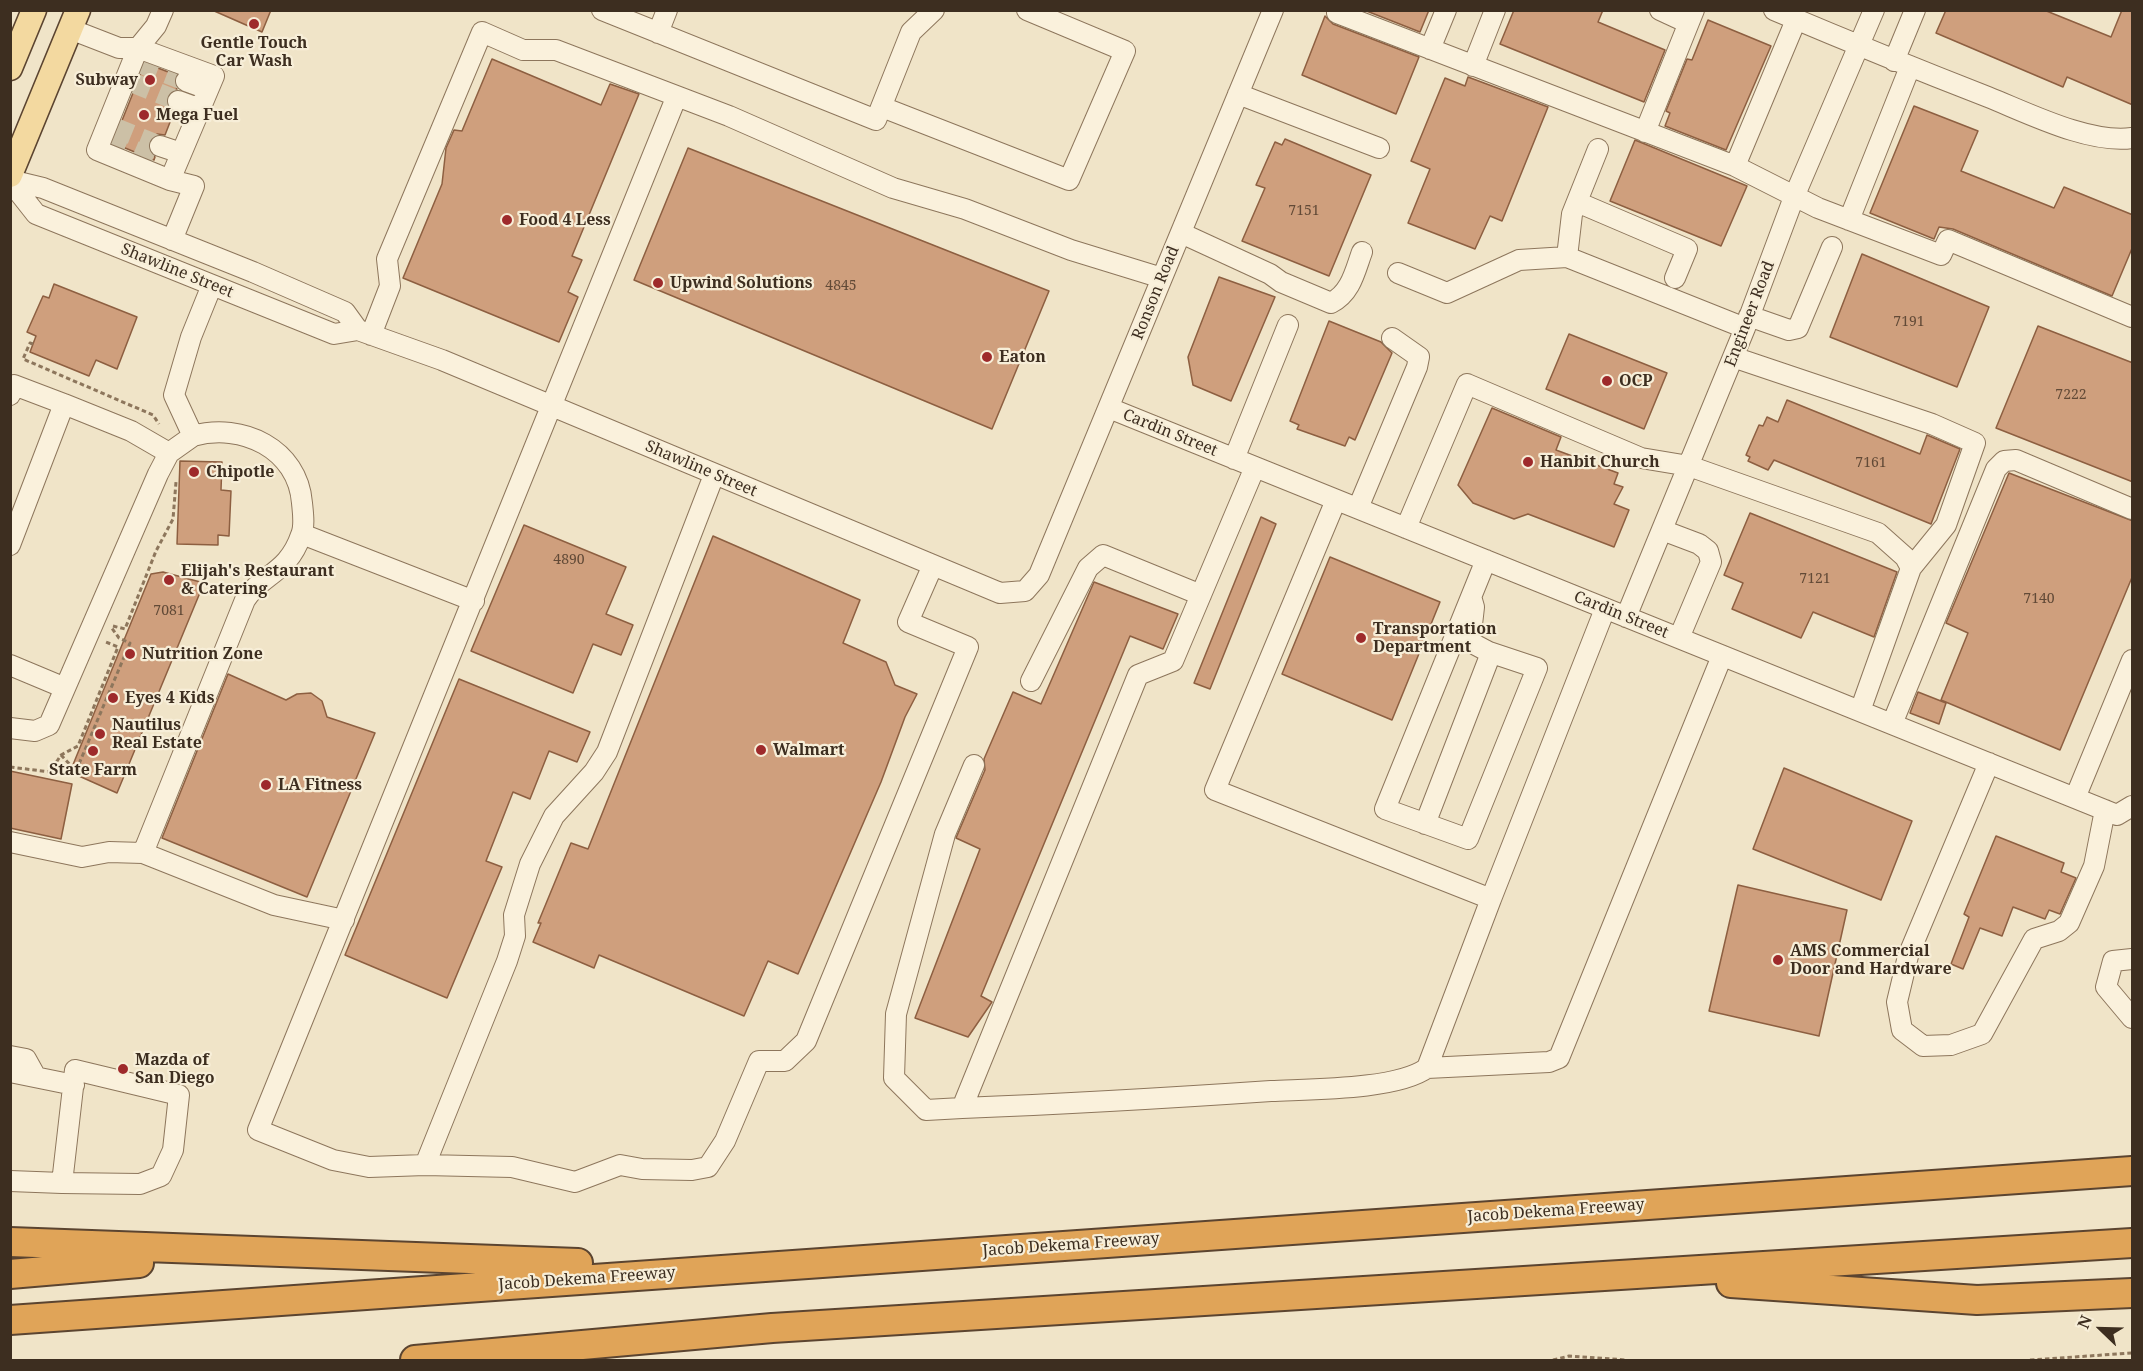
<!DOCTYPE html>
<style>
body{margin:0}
#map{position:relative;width:2143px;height:1371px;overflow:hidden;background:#f0e4c8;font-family:"Noto Serif",serif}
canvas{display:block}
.frame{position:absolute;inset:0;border:12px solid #3d2e20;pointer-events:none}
.north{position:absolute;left:2071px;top:1299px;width:60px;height:60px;-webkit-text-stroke:4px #f7eed8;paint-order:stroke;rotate:293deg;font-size:16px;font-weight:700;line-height:24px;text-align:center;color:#3d2e20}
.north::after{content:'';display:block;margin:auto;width:21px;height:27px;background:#3d2e20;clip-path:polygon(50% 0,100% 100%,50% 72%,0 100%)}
</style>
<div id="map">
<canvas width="2143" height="1371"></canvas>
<div class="frame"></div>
<div class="north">N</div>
</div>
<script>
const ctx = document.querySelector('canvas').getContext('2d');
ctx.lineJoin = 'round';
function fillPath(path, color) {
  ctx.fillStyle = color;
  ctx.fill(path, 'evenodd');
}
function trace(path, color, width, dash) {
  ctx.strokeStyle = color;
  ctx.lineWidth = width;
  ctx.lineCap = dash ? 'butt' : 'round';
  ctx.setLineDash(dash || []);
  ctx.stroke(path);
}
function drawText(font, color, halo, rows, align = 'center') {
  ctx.font = font + ' "Noto Serif",serif';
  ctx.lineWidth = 4.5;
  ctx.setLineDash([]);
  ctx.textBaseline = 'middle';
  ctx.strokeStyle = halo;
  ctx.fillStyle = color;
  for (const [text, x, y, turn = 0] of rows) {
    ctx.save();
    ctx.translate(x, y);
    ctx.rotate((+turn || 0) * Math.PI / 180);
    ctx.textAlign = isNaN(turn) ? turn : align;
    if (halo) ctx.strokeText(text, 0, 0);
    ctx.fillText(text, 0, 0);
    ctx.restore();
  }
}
const building = new Path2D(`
 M 212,10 L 271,10 L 262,32 Z
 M 1364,10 L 1429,10 L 1420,32 Z
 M 1514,10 L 1603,10 L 1598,22 L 1665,50 L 1644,102 L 1500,44 Z
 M 1946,10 L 2044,10 L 2111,37 L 2122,10 L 2133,10 L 2133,105 L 2067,77 L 2063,87 L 1936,33 Z
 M 1325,16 L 1333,24 L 1419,57 L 1396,114 L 1302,75 Z
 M 1708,20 L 1771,46 L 1726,150 L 1665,126 L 1670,113 L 1666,111 L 1687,59 L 1692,60 Z
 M 492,59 L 601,105 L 610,84 L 639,94 L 572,256 L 582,260 L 568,292 L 578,297 L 559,342 L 403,278 L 442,184 L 446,148 L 454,130 L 462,131 Z
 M 145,63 L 176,75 L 174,82 L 177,89 L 171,92 L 167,97 L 168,108 L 174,112 L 165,135 L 157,134 L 148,143 L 148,149 L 155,157 L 154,160 L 113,143 Z
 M 1468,77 L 1548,107 L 1502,221 L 1490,216 L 1475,249 L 1408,223 L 1430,169 L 1411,161 L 1445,78 L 1465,86 Z
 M 1914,106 L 1978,131 L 1961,171 L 2054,208 L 2064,187 L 2133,215 L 2133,246 L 2112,296 L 1953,229 L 1939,227 L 1934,239 L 1870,213 Z
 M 1285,139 L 1371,175 L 1329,276 L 1242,241 L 1265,188 L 1256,185 L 1275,142 L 1282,145 Z
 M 1635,140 L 1747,186 L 1721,246 L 1610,201 Z
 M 688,148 L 1049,291 L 992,429 L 634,280 Z
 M 1862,254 L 1989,307 L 1957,387 L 1830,337 Z
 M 1219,277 L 1275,297 L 1231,401 L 1193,385 L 1188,357 Z
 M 54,284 L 137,317 L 117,369 L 96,360 L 89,376 L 30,352 L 36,336 L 27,332 L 43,296 L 49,298 Z
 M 1329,321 L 1381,342 L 1392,353 L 1355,440 L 1349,437 L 1345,446 L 1297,429 L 1299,425 L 1290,421 Z
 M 2038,326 L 2133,363 L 2133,482 L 1996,428 Z
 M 1569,334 L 1667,373 L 1644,429 L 1546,389 Z
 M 1787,400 L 1920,454 L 1927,435 L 1960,449 L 1931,524 L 1774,460 L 1768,470 L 1748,461 L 1750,457 L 1746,455 L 1759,425 L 1763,426 L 1767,417 L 1778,422 Z
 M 1492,408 L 1561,437 L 1556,450 L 1618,473 L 1614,484 L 1623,487 L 1614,504 L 1629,510 L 1614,547 L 1528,514 L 1514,519 L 1473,503 L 1458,485 Z
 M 180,461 L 222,462 L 221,490 L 231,491 L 229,536 L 218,535 L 218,545 L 177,544 Z
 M 2009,473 L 2133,521 L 2133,575 L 2060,750 L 1941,700 L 1968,633 L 1946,623 Z
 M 1750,513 L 1897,572 L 1874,637 L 1813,612 L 1801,638 L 1732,609 L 1743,583 L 1724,575 Z
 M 1261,517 L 1276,524 L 1210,689 L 1194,683 Z
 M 524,525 L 626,567 L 606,614 L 633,625 L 621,655 L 593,644 L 573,693 L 471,651 Z
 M 713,536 L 860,600 L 843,643 L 886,662 L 895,685 L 917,694 L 905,717 L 881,782 L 798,974 L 768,961 L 744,1016 L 599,955 L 594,968 L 533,942 L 541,923 L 538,923 L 571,843 L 588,849 Z
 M 1330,557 L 1440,602 L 1392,720 L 1282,674 Z
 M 163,572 L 204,583 L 117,793 L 70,772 L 151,574 Z
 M 1094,582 L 1178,614 L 1163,649 L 1130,636 L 981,996 L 992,1002 L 968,1037 L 915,1018 L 980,849 L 956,838 L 985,770 L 984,759 L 1013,692 L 1041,704 Z
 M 228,674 L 286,700 L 297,694 L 311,693 L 322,701 L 327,717 L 375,733 L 307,897 L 162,838 Z
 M 459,679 L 590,732 L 577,762 L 549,751 L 530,799 L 513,792 L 486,861 L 502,867 L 447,998 L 345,955 Z
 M 1918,692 L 1946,703 L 1939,724 L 1910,713 Z
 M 1784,768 L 1912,821 L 1881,900 L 1753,849 Z
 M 10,771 L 72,784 L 61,839 L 10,828 Z
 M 1996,836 L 2064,863 L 2061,872 L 2076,878 L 2060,914 L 2049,910 L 2045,919 L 2013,907 L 2002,936 L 1980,928 L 1963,969 L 1951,964 L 1969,917 L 1964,914 Z
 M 1738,885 L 1847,910 L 1819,1036 L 1709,1011 Z`);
fillPath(building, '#cf9f7d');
trace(building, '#8d5f41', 1.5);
trace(new Path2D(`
 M 139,63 L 186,81
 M 131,82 L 178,101
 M 113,127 L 160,146
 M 107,139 L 154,159`), '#ccc0a6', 20, [20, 10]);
const minor = new Path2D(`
 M 163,10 L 156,26 L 138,48 L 97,150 L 170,180
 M 602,10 L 876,120 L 911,32 L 934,10
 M 1338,10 L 1337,13 L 1735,166 L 1818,208 L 1941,255 L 1948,240 L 2132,317
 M 1660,10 L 1688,23
 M 1774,10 C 1845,40 1916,69 1988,97 C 2028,113 2089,144 2132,138
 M 70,29 L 119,48 L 138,48 L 214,76 L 170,180 L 194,186 L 172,240
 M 658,33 L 667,10
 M 1430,49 L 1446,10
 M 1894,61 L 1915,10
 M 1473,66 L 1495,10
 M 186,81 L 208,89
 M 1238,94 L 1379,148
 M 676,98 L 258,1130 L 333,1160 L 369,1167 L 425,1165 L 512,1167 L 575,1182 L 620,1165 L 642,1169 L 692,1170 L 708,1167 L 725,1141 L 759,1061 L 785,1061 L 806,1041 L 968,647 L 908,622 L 933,565
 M 178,101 L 200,109
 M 882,107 L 1069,180 L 1125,51 L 1027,10
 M 1645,132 L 1694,10
 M 160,146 L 181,153
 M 1735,166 L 1796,20
 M 10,180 L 43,188 L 253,272 L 345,312 L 358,330 L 442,360 L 1000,593 L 1025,591 L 1039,575 L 1273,10
 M 10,181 L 36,214 L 334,334 L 358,330
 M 1577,202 L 1687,249 L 1675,278
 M 1849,220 L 1910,67
 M 1181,233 L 1270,274 L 1281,282 L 1331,303 C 1351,293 1355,271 1362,252
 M 1567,257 L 1572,214 L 1598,149
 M 1398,273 L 1447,293 L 1519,260 L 1567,257 L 1745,328
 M 1749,316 L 1789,330 L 1798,328 L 1832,247
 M 371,335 L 390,286 L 387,259 L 482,32 L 523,50 L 556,50 L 729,116 L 893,188 L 965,209 L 1071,250 L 1162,278
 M 1733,357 L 1932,424 L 1975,443 L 1946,525 L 1911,568
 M 10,395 L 14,385 L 64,404
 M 1109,408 L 2117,815 L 2132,806
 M 1234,459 L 1288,325
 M 1336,500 L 1215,790 L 1491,899 L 1605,609
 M 1358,508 L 1417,367 L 1419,357 L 1392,338
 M 1406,528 L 1467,384 L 1641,458 L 1689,466 L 1878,533 L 1905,557 L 1911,568 L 1860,711
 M 1662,530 L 1699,544 L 1708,551 L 1711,562 L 1679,638
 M 302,534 L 474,601
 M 10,545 L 64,404 L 131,431 L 169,453
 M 1472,600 L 1474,607 L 1470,642 L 1489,652 L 1537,668 L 1468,839 L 1385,809 L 1486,560
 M 1626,617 L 1745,328 L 1794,197 L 1874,10
 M 10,665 L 65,688
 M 1031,681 L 1088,568 L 1103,555 L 1201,595
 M 1892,724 L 1996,469 L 2004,461 L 2016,460 L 2132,509
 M 10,728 L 35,731 L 49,725 L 158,474 L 169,453 L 193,436
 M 1989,763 L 1908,956 L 1897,1002 L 1902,1030 L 1923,1046 L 1951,1045 L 1982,1034 L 2034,939 L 2059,931 L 2069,923 L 2094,866 L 2105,810
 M 974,765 L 945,834 L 896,1014 L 894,1078 L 926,1110 L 962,1108 L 1138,675 L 1173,661 L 1255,467
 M 2075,798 L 2132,660
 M 1425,824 L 1491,653
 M 10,842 L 82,857 L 109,852 L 143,853 L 274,905 L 344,920
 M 143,853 L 245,600 C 261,574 288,574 301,535 C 305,526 303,513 302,503 C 298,449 242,422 193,436 L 174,395 L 191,337 L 212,285
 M 2132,959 L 2113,961 L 2106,987 L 2132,1018
 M 10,1056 L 26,1059 L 36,1077
 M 1427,1068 L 1549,1062 L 1559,1058 L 1722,656
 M 10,1072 L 74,1085
 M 962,1108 C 1065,1104 1168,1098 1271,1091 C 1310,1089 1397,1090 1427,1068 L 1491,899
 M 425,1165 L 507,961 L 515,936 L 514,915 L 530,864 L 554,816 L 594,772 L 607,752 L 714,475
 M 10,1181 L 62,1183 L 75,1070 L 179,1095 L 173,1150 L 161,1176 L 140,1184 L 62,1183`);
const major = new Path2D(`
 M 10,68 L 34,10
 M 10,175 L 78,10`);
const highway = new Path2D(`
 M 10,1242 L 578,1263
 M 10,1274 L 139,1263
 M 1731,1283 L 1977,1300 L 2132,1293
 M 10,1320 L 2132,1171
 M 415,1360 L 772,1328 L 2132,1243`);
trace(minor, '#8d765c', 22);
trace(major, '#5b4430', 27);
trace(highway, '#5b4430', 32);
trace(new Path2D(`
 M 33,344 L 30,343 L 23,359 L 153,415 L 159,424
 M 113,626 L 125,629 L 156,551 L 173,519 L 176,482
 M 61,755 L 76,771 L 130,643 L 119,638 L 111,627
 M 10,767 L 50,772 L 61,755 L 78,746 L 118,647 L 106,642
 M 1553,1360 L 1569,1356 L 1626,1360
 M 2030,1360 L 2132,1353`), '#8d765c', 3, [4.5, 3]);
trace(minor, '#faf1dc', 20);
trace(major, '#f3d9a0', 24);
trace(highway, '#e0a458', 28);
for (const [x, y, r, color] of [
 [254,24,6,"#9e2a2b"],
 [150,80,6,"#9e2a2b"],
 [144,115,6,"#9e2a2b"],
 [507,220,6,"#9e2a2b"],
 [658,283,6,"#9e2a2b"],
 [987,357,6,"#9e2a2b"],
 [1607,381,6,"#9e2a2b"],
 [1528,462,6,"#9e2a2b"],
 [194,472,6,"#9e2a2b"],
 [169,580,6,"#9e2a2b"],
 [1361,638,6,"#9e2a2b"],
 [130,654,6,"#9e2a2b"],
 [113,698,6,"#9e2a2b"],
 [100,734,6,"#9e2a2b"],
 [761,750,6,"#9e2a2b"],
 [93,751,6,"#9e2a2b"],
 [266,785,6,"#9e2a2b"],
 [1778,960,6,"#9e2a2b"],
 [123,1069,6,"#9e2a2b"]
]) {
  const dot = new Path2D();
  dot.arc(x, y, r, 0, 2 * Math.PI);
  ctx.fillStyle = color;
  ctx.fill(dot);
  trace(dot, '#f7eed8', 2);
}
drawText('14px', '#624a37', null, [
 ["7151",1304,211],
 ["4845",841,286],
 ["7191",1909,322],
 ["7222",2071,395],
 ["7161",1871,463],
 ["4890",569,560],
 ["7121",1815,579],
 ["7140",2039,599],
 ["7081",169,611]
]);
drawText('bold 16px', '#3d2e20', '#f7eed8', [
 ["Gentle Touch",254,43,"center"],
 ["Car Wash",254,61,"center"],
 ["Subway",138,80,"right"],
 ["Mega Fuel",156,115],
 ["Food 4 Less",519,220],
 ["Upwind Solutions",670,283],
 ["Eaton",999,357],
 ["OCP",1619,381],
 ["Hanbit Church",1540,462],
 ["Chipotle",206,472],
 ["Elijah's Restaurant",181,571],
 ["& Catering",181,589],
 ["Transportation",1373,629],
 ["Department",1373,647],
 ["Nutrition Zone",142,654],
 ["Eyes 4 Kids",125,698],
 ["Nautilus",112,725],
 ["Real Estate",112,743],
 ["Walmart",773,750],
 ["State Farm",93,770,"center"],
 ["LA Fitness",278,785],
 ["AMS Commercial",1790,951],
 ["Door and Hardware",1790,969],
 ["Mazda of",135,1060],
 ["San Diego",135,1078]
], 'left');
drawText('16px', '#3d2e20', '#f7eed8', [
 ["Shawline Street",177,271,22],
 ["Ronson Road",1156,293,-68],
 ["Engineer Road",1750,314,-69],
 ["Cardin Street",1170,433,22],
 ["Shawline Street",701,469,23],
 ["Cardin Street",1621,615,22],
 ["Jacob Dekema Freeway",1556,1211,-4],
 ["Jacob Dekema Freeway",1071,1245,-4],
 ["Jacob Dekema Freeway",587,1279,-4]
]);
</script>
